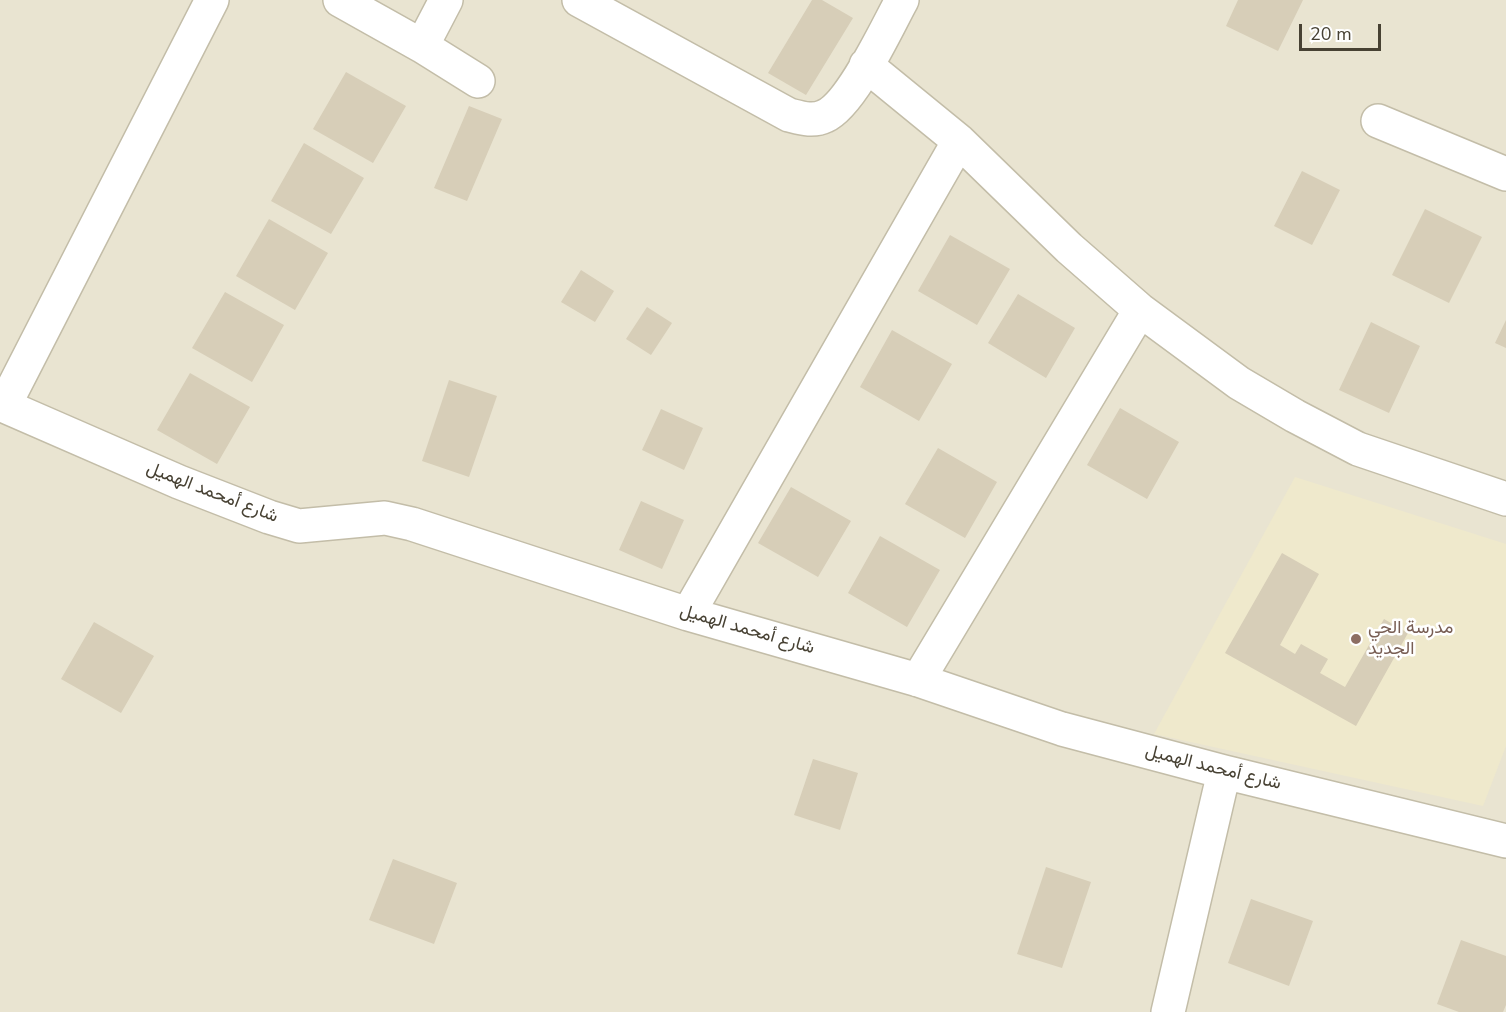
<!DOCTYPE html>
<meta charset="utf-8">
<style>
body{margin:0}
#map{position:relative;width:1506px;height:1012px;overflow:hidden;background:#f4f1e4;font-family:"Nunito Sans",sans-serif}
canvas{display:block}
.scale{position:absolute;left:1299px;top:24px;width:82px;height:27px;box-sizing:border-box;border:3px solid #474133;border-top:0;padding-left:8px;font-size:18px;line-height:21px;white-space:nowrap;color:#474133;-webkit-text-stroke:4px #fff;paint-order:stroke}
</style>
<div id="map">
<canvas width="1506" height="1012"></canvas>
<div class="scale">20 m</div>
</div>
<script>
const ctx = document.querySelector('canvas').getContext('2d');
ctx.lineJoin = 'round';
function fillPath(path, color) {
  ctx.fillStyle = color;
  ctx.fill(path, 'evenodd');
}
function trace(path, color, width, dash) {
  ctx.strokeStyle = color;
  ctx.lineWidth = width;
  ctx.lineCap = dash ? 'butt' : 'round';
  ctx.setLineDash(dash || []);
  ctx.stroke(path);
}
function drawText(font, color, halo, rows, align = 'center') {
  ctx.font = font + ' "Nunito Sans",Vazirmatn,sans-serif';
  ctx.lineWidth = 5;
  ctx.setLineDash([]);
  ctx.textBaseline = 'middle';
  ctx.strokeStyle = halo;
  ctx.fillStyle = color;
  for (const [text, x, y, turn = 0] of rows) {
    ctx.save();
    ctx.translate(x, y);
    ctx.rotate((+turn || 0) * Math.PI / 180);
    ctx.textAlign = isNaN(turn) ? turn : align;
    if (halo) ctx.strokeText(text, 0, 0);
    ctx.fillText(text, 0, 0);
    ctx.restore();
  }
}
fillPath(new Path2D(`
 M 0,0 L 1506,0 L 1506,1012 L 0,1012 Z`), '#e9e4d1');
fillPath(new Path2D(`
 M 1295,477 L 1506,544 L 1506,746 L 1483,806 L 1154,734 Z`), '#efe9cc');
fillPath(new Path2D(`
 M 812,0 L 822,0 L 853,18 L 806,95 L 768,73 Z
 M 1238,0 L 1303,0 L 1278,51 L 1226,26 Z
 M 346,72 L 406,106 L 373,163 L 313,129 Z
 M 469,106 L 502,119 L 467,201 L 434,188 Z
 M 304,143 L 364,178 L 331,234 L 271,201 Z
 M 1302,171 L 1340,190 L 1312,245 L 1274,226 Z
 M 1425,209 L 1482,237 L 1449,303 L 1392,275 Z
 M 269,219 L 328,253 L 295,310 L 236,276 Z
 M 950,235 L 1010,269 L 977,325 L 918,291 Z
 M 581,270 L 614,291 L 595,322 L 561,302 Z
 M 225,292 L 284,325 L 252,382 L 192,348 Z
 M 1018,294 L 1075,328 L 1046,378 L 988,343 Z
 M 647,307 L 672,323 L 651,355 L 626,339 Z
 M 1506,320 L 1506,348 L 1495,343 Z
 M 1371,322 L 1420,346 L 1389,413 L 1339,390 Z
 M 892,330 L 952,364 L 919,421 L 860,387 Z
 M 190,373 L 250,407 L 217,464 L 157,430 Z
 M 449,380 L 497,396 L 469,477 L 422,461 Z
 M 1120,408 L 1179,442 L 1147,499 L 1087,465 Z
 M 661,409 L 703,428 L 684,470 L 642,450 Z
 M 938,448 L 997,482 L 965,538 L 905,504 Z
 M 791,487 L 851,521 L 818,577 L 758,543 Z
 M 641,501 L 684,520 L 662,569 L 619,550 Z
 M 880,536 L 940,570 L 907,627 L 848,593 Z
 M 1282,553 L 1319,574 L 1280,645 L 1295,654 L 1301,644 L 1328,659 L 1320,673 L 1345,687 L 1384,619 L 1408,633 L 1356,726 L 1225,653 Z
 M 94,622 L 154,656 L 121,713 L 61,679 Z
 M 813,759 L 858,773 L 840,830 L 794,815 Z
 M 393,859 L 457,883 L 434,944 L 369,920 Z
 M 1046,867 L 1091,882 L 1062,968 L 1017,954 Z
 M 1251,899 L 1313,921 L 1289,986 L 1228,963 Z
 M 1461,940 L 1506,956 L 1506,1005 L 1503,1012 L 1459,1012 L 1437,1004 Z`), '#d7ceb8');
const minor = new Path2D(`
 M 340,0 L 422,46 L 478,81
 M 579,0 L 789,115 C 801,118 813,122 825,116 C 852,104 887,27 902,0
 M 422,46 L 446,0
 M 866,65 L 959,141 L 1069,248 L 1140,310 L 1239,383 L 1295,416 L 1358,449 L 1506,499
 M 1378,121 L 1506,174
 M 0,404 L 179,482 L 269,517 L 299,526 L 385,518 L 412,524 L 688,614 L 918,680 L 1062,729 L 1224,772 L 1506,841
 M 4,406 L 212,0
 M 688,614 L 959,141
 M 918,680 L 1140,310
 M 1168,1012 L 1224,772`);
trace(minor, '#c3bda8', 36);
trace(minor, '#fff', 33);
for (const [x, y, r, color] of [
 [1356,639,6,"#8d6e63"]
]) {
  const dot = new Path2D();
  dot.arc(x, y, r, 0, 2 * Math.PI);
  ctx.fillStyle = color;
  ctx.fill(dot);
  trace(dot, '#fff', 2);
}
drawText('18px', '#474133', '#fff', [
 ["شارع أمحمد الهميل",212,493,21],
 ["شارع أمحمد الهميل",747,630,16],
 ["شارع أمحمد الهميل",1213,768,14]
]);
drawText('18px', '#785e54', '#fff', [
 ["مدرسة الحي",1368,629],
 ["الجديد",1368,650]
], 'left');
</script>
